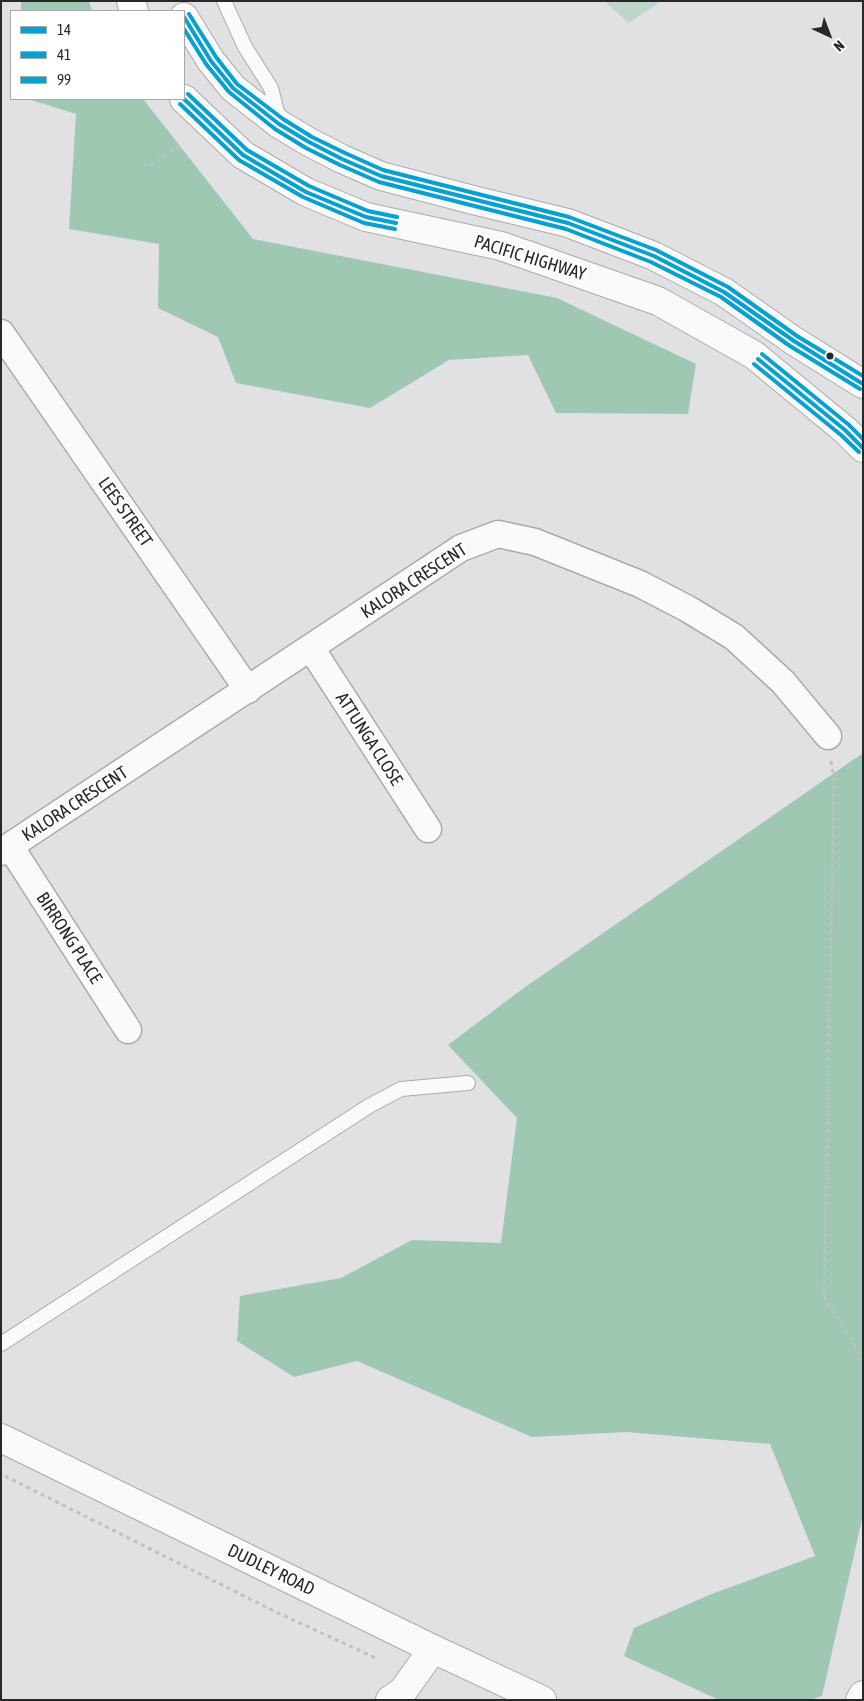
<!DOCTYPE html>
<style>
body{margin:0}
#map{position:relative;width:864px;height:1701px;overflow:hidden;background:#e1e0e2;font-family:"Asap Condensed",sans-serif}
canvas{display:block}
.frame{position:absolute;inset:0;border:2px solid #282729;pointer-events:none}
.legend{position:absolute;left:10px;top:10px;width:175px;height:90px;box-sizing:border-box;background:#fff;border:1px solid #a9a9a9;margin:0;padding:6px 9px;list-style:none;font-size:15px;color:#282729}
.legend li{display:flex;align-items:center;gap:10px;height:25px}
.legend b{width:25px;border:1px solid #a9a9a9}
.north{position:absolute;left:804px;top:10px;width:50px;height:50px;-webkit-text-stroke:4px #fff;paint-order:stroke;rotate:137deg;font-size:14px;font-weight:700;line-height:20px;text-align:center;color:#282729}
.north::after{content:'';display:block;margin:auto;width:18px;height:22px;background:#282729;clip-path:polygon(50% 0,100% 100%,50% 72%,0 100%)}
</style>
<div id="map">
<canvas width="864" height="1701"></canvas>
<div class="frame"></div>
<ul class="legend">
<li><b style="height:6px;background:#06a0d1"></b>14</li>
<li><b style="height:6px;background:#06a0d1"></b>41</li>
<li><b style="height:6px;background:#06a0d1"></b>99</li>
</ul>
<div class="north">N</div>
</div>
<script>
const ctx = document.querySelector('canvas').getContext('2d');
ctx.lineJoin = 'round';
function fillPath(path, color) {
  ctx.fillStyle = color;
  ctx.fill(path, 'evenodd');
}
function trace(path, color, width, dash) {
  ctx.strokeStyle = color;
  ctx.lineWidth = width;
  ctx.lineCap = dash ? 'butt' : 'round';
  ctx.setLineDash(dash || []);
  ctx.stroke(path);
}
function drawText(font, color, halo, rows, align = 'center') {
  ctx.font = font + ' "Asap Condensed",sans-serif';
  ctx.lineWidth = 4;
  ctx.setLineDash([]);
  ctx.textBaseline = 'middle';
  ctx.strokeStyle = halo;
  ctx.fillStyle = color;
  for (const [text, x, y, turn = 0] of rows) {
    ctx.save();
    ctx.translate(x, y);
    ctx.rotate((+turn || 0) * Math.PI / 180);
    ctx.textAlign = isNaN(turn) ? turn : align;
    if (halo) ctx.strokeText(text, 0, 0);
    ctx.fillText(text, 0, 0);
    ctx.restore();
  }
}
fillPath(new Path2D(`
 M 604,1 L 662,1 L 629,23 Z`), '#bcd7c8');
fillPath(new Path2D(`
 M 21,1 L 89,1 L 92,11 L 21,11 Z
 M 28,99 L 143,99 L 253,239 L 557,298 L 696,364 L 688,414 L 556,413 L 528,355 L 449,360 L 370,408 L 236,383 L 218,337 L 158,308 L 159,244 L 69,229 L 76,114 Z
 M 863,753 L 863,1515 L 822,1696 L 810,1700 L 719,1700 L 624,1656 L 634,1628 L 709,1595 L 815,1556 L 770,1444 L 626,1432 L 532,1437 L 357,1361 L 294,1377 L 237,1341 L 240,1296 L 341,1278 L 412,1240 L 501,1243 L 517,1118 L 448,1045 L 521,990 Z`), '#9fc8b2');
const service = new Path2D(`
 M 224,1 L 245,47 L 271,88 L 279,120
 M 1,1344 L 369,1106 L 401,1089 L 468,1083`);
const minor = new Path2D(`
 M 1,333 L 248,690
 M 311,648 L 428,829
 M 10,846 L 128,1030
 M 1,852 L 461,548 L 498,534 L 535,542 L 640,584 L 688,609 L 734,637 L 783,682 L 828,736`);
const tertiary = new Path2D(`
 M 390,1700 L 403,1691 L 433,1649`);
const secondary = new Path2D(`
 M 1,1438 L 433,1649 L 542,1700`);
const trunk = new Path2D(`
 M 131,1 L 134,11
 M 184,17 L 211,61 L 233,88 L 279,124 L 309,142 L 342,159 L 381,176 L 477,201 L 568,223 L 654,256 L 724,292 L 794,341 L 863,384
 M 184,99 L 243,155 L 306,192 L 366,217 L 501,246 L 658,301 L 754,355 L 845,430 L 863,448
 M 860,1700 L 863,1695`);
trace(service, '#abaaac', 16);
trace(minor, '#abaaac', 29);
trace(tertiary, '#abaaac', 30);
trace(secondary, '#abaaac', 30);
trace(trunk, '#abaaac', 30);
trace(new Path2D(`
 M 150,166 L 183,143
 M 831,761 L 834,779 L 824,1296 L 863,1360
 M 5,1476 L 278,1613 L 378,1659`), '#c0c0c1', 3, [4, 4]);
trace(service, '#fafafb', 14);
trace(minor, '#fafafb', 26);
trace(tertiary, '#fafafb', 28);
trace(secondary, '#fafafb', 28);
trace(trunk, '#fafafb', 28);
trace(new Path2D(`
 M 184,17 L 211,61 L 233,88 L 279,124 L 309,142 L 342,159 L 381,176 L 568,223 L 654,256 L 724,292 L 794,341 L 863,384
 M 184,99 L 243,155 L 306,192 L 366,217 L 396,223
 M 758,359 L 845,430 L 863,448`), '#06a0d1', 4);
trace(new Path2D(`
 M 184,29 L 206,64 L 229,92 L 275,129 L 306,148 L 340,165 L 379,182 L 566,229 L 651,262 L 721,297 L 790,346 L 860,389
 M 180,104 L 239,160 L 303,197 L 364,223 L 395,229
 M 754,364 L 841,435 L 859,452`), '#06a0d1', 4);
trace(new Path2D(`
 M 189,14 L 216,57 L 237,84 L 283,119 L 312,137 L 345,153 L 383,170 L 569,217 L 656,250 L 728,287 L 797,336 L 863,376
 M 188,94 L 247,150 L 309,186 L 368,211 L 397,217
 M 762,354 L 849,425 L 863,439`), '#06a0d1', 4);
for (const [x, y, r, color] of [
 [830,356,4.5,"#282729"]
]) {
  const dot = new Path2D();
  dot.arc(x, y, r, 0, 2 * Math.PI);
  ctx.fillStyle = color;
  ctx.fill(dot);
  trace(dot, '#fff', 2);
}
drawText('18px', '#282729', '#fff', [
 ["PACIFIC HIGHWAY",530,258,17],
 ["LEES STREET",125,512,55],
 ["KALORA CRESCENT",414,581,-33],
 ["ATTUNGA CLOSE",369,739,57],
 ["KALORA CRESCENT",75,804,-33],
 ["BIRRONG PLACE",69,938,57],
 ["DUDLEY ROAD",271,1570,26]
]);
</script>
